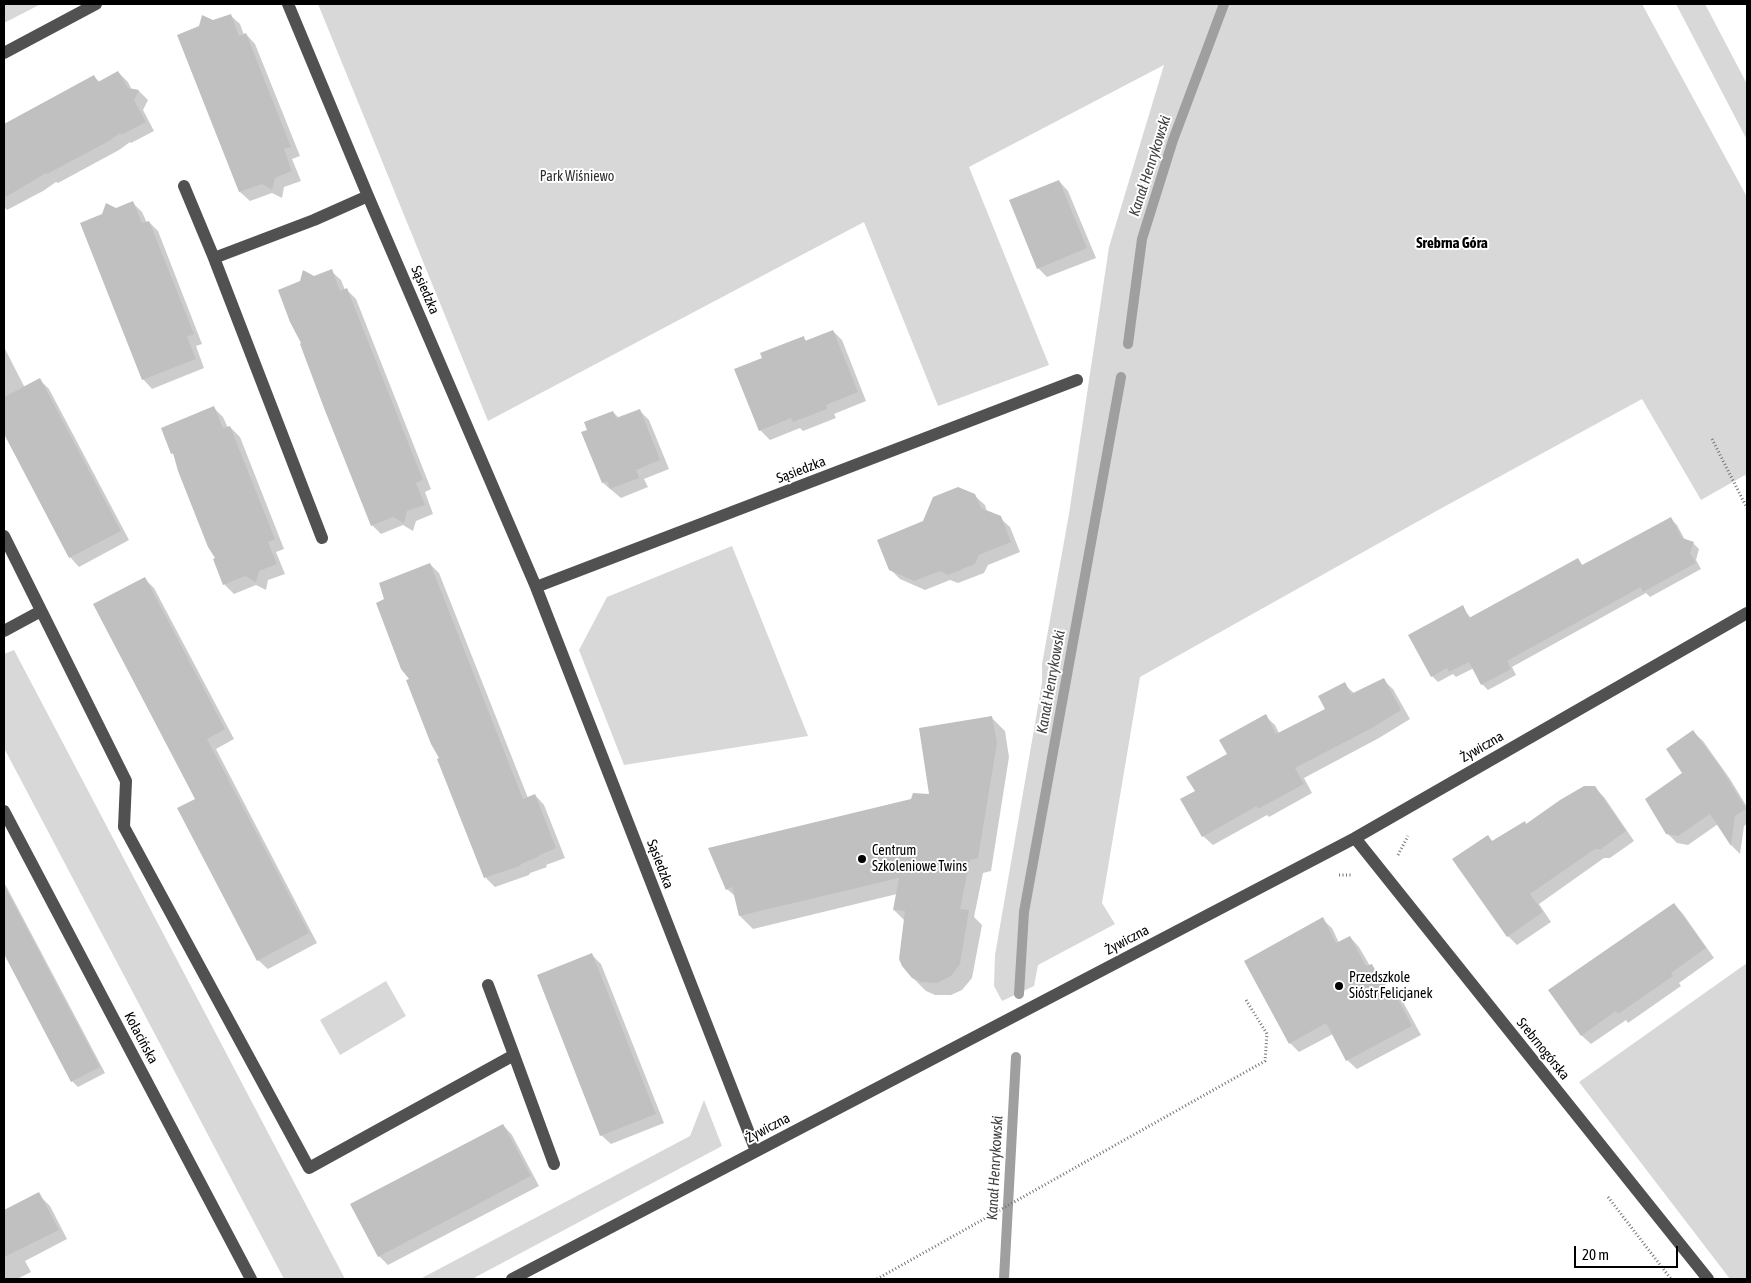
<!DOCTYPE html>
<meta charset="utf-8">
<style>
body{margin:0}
#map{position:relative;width:1751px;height:1283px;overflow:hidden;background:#fff;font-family:"Asap Condensed",sans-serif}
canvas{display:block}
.frame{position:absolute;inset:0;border:5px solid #000;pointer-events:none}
.scale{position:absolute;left:1574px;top:1246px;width:104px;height:22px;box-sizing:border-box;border:2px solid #000;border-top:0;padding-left:6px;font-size:15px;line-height:18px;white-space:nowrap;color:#000;-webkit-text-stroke:4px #fff;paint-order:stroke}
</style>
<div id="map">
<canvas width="1751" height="1283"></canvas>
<div class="frame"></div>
<div class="scale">20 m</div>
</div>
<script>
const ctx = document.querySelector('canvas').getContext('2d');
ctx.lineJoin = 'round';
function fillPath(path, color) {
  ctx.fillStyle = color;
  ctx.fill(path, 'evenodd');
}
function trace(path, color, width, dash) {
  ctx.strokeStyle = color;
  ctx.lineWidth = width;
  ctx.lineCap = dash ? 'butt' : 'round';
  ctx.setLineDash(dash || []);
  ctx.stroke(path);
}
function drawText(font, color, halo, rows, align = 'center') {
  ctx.font = font + ' "Asap Condensed",sans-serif';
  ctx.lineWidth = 4;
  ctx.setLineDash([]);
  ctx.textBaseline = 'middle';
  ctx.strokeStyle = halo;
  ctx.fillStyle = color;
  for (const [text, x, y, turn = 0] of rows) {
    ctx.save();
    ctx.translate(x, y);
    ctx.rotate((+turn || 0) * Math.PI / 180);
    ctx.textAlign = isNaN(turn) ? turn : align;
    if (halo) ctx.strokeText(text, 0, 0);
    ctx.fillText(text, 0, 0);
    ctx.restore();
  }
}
fillPath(new Path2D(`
 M 4,4 L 41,4 L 4,23 Z
 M 318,4 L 1642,4 L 1747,197 L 1747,480 L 1745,475 L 1701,500 L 1642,399 L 1440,509 L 1140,677 L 1102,903 L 1115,924 L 1038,965 L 1034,986 L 1002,1001 L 994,986 L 995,955 L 1042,683 L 1042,664 L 1069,514 L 1109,247 L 1164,65 L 969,167 L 1049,365 L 938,406 L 864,222 L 488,421 Z
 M 1676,4 L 1705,4 L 1747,84 L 1747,140 Z
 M 732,546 L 808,736 L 624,765 L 579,650 L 607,597 Z
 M 14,650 L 345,1279 L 284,1279 L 4,748 L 4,654 Z
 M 1747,963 L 1747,1279 L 1730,1279 L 1579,1082 Z
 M 386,981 L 406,1016 L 340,1055 L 320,1020 Z
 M 704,1100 L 722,1146 L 472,1279 L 420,1279 L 690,1136 Z`), '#d8d8d8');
fillPath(new Path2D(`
 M 230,15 L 240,24 L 244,35 L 246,34 L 255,44 L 300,156 L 292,159 L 301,181 L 284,187 L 282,198 L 272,193 L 250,201 L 240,192 L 179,36 Z
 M 118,72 L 128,82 L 132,90 L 139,91 L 148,100 L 143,110 L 154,131 L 131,143 L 130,142 L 119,150 L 58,183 L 56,182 L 43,191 L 7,210 L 4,207 L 4,125 L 94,77 L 100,82 Z
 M 1059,181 L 1068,191 L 1096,258 L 1047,277 L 1038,268 Z
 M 133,203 L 142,212 L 147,223 L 149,222 L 158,231 L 202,344 L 196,346 L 204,368 L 152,389 L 143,379 L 116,210 Z
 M 331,271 L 341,280 L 345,290 L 347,290 L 356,299 L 431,489 L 425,492 L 433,514 L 416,521 L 413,531 L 403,525 L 381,534 L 372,525 L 314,277 Z
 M 833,331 L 842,340 L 866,401 L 834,414 L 836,418 L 803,431 L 800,428 L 770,440 L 760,430 L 764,358 L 803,338 L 807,341 Z
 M 4,347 L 25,388 L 40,380 L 49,389 L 129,540 L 79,567 L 70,557 L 4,432 Z
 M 214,408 L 223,417 L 228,428 L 230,427 L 240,437 L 284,549 L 276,552 L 285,574 L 268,580 L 266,590 L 256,585 L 234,594 L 224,584 L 217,559 L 175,456 L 172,453 Z
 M 639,410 L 649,420 L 669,469 L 644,479 L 648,487 L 621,498 L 603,483 L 613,412 L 619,418 Z
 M 975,496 L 985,505 L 987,512 L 1000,518 L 1010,527 L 1020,552 L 988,565 L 984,573 L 958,583 L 950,580 L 925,590 L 900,579 L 890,569 L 924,522 Z
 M 1671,519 L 1677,525 L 1685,540 L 1693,543 L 1699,549 L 1696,560 L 1701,569 L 1650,597 L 1646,593 L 1512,667 L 1516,675 L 1488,690 L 1482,684 L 1474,668 L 1456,677 L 1453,674 L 1438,682 L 1432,676 L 1462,607 L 1471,618 L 1578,560 L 1583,566 Z
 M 430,564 L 439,573 L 528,798 L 535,795 L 544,805 L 565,858 L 546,865 L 547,867 L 530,873 L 529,875 L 495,887 L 486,878 L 438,759 L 441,758 L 411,680 L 386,600 Z
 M 145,579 L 154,588 L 234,739 L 216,749 L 317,943 L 268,969 L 258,960 L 197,799 Z
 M 1383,680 L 1393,689 L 1410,719 L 1379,738 L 1304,778 L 1312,793 L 1269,817 L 1267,815 L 1213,845 L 1203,836 L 1197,792 L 1229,754 L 1265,716 L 1275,725 L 1279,733 L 1326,709 L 1344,684 L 1355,694 Z
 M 992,718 L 1005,731 L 1009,757 L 991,871 L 983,873 L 974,917 L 982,925 L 972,978 L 962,990 L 951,995 L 935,995 L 926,991 L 912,977 L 905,921 L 894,910 L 897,894 L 753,929 L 740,916 L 736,897 L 727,889 L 931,795 Z
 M 1693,732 L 1703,741 L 1730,779 L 1747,807 L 1747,824 L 1744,826 L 1740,854 L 1732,846 L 1718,824 L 1688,845 L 1677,843 L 1667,833 L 1684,773 Z
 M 1594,787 L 1604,797 L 1634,841 L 1610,858 L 1604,858 L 1539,904 L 1551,922 L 1517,945 L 1508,936 L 1487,836 L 1493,842 Z
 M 4,882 L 105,1073 L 78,1087 L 72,1081 L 4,951 Z
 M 1674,904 L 1683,914 L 1714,958 L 1679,983 L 1681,986 L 1628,1023 L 1626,1020 L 1591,1044 L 1581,1035 Z
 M 1322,919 L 1332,928 L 1339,943 L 1350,937 L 1359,947 L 1370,966 L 1371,965 L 1381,975 L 1389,992 L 1393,990 L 1402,1000 L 1421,1035 L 1357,1069 L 1347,1060 L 1333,1034 L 1299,1052 L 1290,1043 Z
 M 592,955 L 601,964 L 664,1123 L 611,1144 L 601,1135 Z
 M 503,1125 L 512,1135 L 539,1186 L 388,1265 L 379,1256 Z
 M 40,1196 L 50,1206 L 67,1239 L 25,1261 L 31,1272 L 17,1279 L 4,1279 L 4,1215 Z`), '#0003');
trace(new Path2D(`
 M 1128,344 L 1142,239 L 1173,140 L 1224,4
 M 1019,994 L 1024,912 L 1121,377
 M 1004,1279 L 1016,1057`), '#9f9f9f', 10);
fillPath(new Path2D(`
 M 231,14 L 239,36 L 246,33 L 291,147 L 284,149 L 292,171 L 275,178 L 272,190 L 262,184 L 239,192 L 177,35 L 199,26 L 202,15 L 213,20 Z
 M 118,71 L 128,88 L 139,90 L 134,100 L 146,122 L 121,135 L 120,133 L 109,141 L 47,174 L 46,173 L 4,198 L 4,124 L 94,75 L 98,82 Z
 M 1059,180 L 1087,248 L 1037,269 L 1009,200 Z
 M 133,201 L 142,223 L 149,221 L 163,256 L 194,334 L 187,337 L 196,359 L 142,380 L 80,223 L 102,214 L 106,203 L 116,208 Z
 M 332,269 L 340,291 L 347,288 L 423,480 L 416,483 L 425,505 L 407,511 L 404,523 L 393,517 L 371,526 L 324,408 L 300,344 L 301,343 L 290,322 L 278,290 L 300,281 L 303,270 L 314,276 Z
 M 833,330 L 858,392 L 826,405 L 827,409 L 793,422 L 791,418 L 759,431 L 734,369 L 762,358 L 760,353 L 804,336 L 805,341 Z
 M 40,378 L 121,531 L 69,558 L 4,434 L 4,397 Z
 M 214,406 L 223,428 L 230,426 L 275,539 L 268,542 L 277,564 L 259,571 L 256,582 L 245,576 L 223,585 L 213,559 L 215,558 L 208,547 L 178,471 L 173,453 L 171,454 L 161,428 Z
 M 640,409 L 660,460 L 636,470 L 639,478 L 610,489 L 607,481 L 602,483 L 581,432 L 587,430 L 584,422 L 613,411 L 616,418 Z
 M 958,487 L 975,494 L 981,508 L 1001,516 L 1011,542 L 979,555 L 975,564 L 948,575 L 940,571 L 914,581 L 889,570 L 877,540 L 923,521 L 933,497 Z
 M 1671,517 L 1682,538 L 1694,542 L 1690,553 L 1696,563 L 1643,592 L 1641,587 L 1507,661 L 1511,669 L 1481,685 L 1469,662 L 1449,672 L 1447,668 L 1431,677 L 1408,635 L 1463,605 L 1469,618 L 1578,558 L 1582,565 Z
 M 430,563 L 523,799 L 535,794 L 556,848 L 538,856 L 538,857 L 521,864 L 520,866 L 484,878 L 437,759 L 439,758 L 431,744 L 406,680 L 409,679 L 401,669 L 376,603 L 384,599 L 379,583 Z
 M 145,577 L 225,729 L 207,739 L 309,933 L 257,961 L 177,808 L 195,799 L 93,604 Z
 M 1384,678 L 1401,710 L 1370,729 L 1295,768 L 1304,784 L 1258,809 L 1257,806 L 1202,837 L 1180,799 L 1195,791 L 1186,777 L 1227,754 L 1219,740 L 1266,714 L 1276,734 L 1325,709 L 1318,696 L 1345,682 L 1351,694 Z
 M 992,716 L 997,743 L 978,858 L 970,860 L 960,909 L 969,910 L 960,964 L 951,976 L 937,983 L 921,982 L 912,978 L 902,966 L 899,959 L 905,911 L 893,910 L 899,878 L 739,916 L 732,887 L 726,890 L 708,848 L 911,799 L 913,793 L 929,794 L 919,728 Z
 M 1693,730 L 1721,768 L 1746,809 L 1735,816 L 1731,846 L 1710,814 L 1678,836 L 1666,834 L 1645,799 L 1682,773 L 1666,749 Z
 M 1584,786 L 1595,786 L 1626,831 L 1601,849 L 1595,849 L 1530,894 L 1543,912 L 1507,937 L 1452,859 L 1488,835 L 1492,841 L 1525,821 L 1526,824 L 1560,800 Z
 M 4,885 L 100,1067 L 71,1082 L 4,954 Z
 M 1674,903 L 1706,948 L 1671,973 L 1673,976 L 1618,1014 L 1616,1011 L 1581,1036 L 1548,990 Z
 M 1323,917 L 1336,943 L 1350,936 L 1366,966 L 1372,964 L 1386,993 L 1393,989 L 1412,1026 L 1346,1061 L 1326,1023 L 1289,1044 L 1244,961 Z
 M 592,953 L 656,1114 L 600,1136 L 537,975 Z
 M 503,1124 L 531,1176 L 378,1257 L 350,1204 Z
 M 39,1192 L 59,1230 L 4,1257 L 4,1210 Z`), '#c0c0c0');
trace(new Path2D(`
 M 1712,439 L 1747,508
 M 1398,855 L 1408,836
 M 1339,875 L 1353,875
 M 1608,1197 L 1671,1279
 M 877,1279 L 1265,1061 L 1267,1034 L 1246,1000`), '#737373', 3, [1, 2.5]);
trace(new Path2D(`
 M 288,4 L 368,196 L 536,587 L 756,1151
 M 4,53 L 96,4
 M 184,186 L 214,258 L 322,538
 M 214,258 L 314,220 L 368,196
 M 4,536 L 126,781 L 124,827 L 309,1168 L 514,1055 L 488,985
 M 536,587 L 1077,380
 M 4,631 L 41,611
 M 4,811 L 251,1279
 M 1355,838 L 1708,1279
 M 514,1055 L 554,1164
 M 512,1279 L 1355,838 L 1747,613`), '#515151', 12);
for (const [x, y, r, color] of [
 [862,859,5,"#000"],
 [1339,986,5,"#000"]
]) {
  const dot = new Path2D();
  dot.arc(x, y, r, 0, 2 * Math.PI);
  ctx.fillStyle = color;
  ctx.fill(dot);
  trace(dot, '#fff', 2);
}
drawText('14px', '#2f2f2f', '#fff', [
 ["Park Wiśniewo",577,177]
]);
drawText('14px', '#000', '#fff', [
 ["Sąsiedzka",425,290,67],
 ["Sąsiedzka",801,470,-21],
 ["Żywiczna",1482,747,-30],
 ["Sąsiedzka",660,864,69],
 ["Żywiczna",1127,940,-28],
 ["Kołacińska",141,1038,62],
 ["Srebrnogórska",1543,1049,51],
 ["Żywiczna",768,1128,-28]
]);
drawText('14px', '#000', '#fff', [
 ["Centrum",872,851],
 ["Szkoleniowe Twins",872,867],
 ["Przedszkole",1349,978],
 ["Sióstr Felicjanek",1349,994]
], 'left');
drawText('italic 15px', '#404040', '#fff', [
 ["Kanał Henrykowski",1150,166,-72],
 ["Kanał Henrykowski",1051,682,-80],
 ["Kanał Henrykowski",995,1168,-87]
]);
drawText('bold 15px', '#000', '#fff', [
 ["Srebrna Góra",1452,243]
]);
</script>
